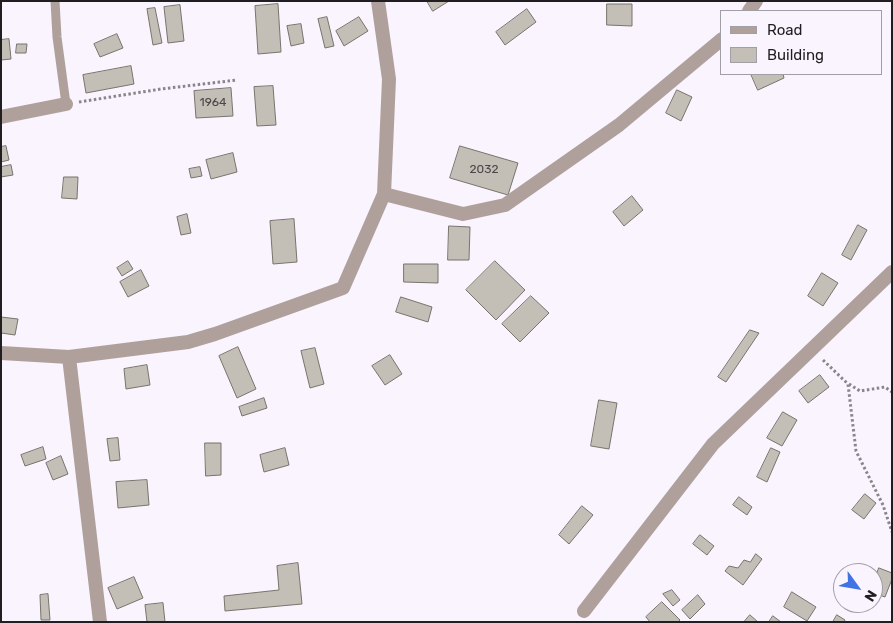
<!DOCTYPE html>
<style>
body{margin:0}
#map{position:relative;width:893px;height:623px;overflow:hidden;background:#f9f4fd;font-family:Rubik,sans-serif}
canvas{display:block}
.frame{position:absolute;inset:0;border:2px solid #201e21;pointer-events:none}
.legend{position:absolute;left:720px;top:10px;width:162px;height:65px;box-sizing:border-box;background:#f9f4fd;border:1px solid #a29ea5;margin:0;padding:6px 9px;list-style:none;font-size:15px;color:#201e21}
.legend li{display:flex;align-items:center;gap:10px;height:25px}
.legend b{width:25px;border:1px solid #a29ea5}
.north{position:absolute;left:833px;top:563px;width:50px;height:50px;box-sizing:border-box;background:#f9f4fd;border:1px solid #a29ea5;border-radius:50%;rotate:122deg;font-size:14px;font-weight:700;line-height:20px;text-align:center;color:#201e21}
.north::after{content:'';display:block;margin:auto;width:18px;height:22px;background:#4074e4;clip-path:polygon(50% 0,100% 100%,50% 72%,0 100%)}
</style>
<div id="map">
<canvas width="893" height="623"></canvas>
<div class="frame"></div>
<ul class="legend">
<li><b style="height:6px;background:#afa09c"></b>Road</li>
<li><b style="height:14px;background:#c3beb6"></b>Building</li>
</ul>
<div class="north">N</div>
</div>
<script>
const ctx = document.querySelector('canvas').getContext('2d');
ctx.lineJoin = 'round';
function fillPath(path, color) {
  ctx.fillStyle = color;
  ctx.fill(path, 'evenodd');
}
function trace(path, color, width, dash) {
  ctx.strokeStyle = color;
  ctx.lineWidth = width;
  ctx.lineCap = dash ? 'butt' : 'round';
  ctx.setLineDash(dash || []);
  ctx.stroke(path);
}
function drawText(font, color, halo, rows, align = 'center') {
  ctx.font = font + ' Rubik,sans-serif';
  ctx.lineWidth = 4.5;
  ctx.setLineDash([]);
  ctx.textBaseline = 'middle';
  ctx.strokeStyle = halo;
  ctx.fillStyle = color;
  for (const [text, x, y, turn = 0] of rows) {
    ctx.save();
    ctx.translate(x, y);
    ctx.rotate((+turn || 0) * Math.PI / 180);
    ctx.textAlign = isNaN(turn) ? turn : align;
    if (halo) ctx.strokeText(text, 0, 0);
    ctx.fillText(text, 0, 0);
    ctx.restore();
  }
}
const building = new Path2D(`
 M 427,1 L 449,1 L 433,11 Z
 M 278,4 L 281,52 L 258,54 L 255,6 Z
 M 607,4 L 632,4 L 632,26 L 607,25 Z
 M 180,5 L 184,41 L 168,43 L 164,7 Z
 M 155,8 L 162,43 L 153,45 L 147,9 Z
 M 527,9 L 536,22 L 505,45 L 496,32 Z
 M 327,17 L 334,46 L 325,48 L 318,19 Z
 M 359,17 L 368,31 L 344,46 L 336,31 Z
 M 301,24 L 304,43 L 291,46 L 287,26 Z
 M 117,34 L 123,48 L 100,57 L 94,44 Z
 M 9,39 L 11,59 L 1,60 L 1,40 Z
 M 17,44 L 27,44 L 26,53 L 16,53 Z
 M 131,66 L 134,84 L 86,93 L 83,75 Z
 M 751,74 L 783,74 L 784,78 L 758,90 Z
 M 273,86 L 276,125 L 257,126 L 254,87 Z
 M 231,88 L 233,116 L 196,118 L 194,91 Z
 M 677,90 L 692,97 L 681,121 L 666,113 Z
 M 6,146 L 9,160 L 1,162 L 1,147 Z
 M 460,146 L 518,163 L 508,195 L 450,178 Z
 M 233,153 L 237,172 L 211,179 L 206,160 Z
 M 11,165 L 13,175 L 1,177 L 1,167 Z
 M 200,167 L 202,176 L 191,178 L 189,169 Z
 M 64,177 L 78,177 L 77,199 L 62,198 Z
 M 632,196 L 643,210 L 624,226 L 613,212 Z
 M 187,214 L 191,233 L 181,235 L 177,217 Z
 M 294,219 L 297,262 L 273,264 L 270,221 Z
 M 858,225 L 867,230 L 851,260 L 842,255 Z
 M 449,226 L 470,227 L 469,260 L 448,260 Z
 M 128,261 L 133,269 L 122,276 L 117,268 Z
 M 495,261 L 525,290 L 496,320 L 466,290 Z
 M 404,264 L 438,264 L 438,283 L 404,282 Z
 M 141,270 L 149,286 L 128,297 L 120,282 Z
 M 822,273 L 838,283 L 823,306 L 808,296 Z
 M 531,296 L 549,313 L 520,342 L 502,324 Z
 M 401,297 L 432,307 L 428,322 L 396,312 Z
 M 1,317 L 18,319 L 15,335 L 1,333 Z
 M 750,330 L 759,333 L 726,382 L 718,377 Z
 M 238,347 L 256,389 L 237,398 L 219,356 Z
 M 315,348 L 324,384 L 310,388 L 301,351 Z
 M 390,355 L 402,374 L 385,385 L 372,366 Z
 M 147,365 L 150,385 L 126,389 L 124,369 Z
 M 820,375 L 829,387 L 808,403 L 799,391 Z
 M 264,398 L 267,408 L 242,416 L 239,407 Z
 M 599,400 L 617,403 L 609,449 L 591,446 Z
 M 783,412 L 797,420 L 782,446 L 767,438 Z
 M 118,438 L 120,460 L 110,461 L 107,439 Z
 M 205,443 L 221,443 L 221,475 L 206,476 Z
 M 43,447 L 46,459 L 25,466 L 21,455 Z
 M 285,448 L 289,465 L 264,472 L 260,455 Z
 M 771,448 L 780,452 L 767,482 L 757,477 Z
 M 61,456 L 68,474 L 53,480 L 46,463 Z
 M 147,480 L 149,505 L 118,508 L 116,482 Z
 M 865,494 L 876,503 L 864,519 L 852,510 Z
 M 739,497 L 752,507 L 747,515 L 733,505 Z
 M 582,506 L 593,515 L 569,544 L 559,535 Z
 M 700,535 L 714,546 L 707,555 L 693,544 Z
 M 756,554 L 762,559 L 743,585 L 725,571 L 729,566 L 738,568 L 744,560 L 750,562 Z
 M 298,563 L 302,604 L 225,611 L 224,596 L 279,590 L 277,566 Z
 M 879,568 L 892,573 L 892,579 L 885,597 L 873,593 L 873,585 Z
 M 134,577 L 143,598 L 117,609 L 108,588 Z
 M 672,590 L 680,600 L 673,606 L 663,594 Z
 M 792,592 L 816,607 L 807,621 L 784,607 Z
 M 48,594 L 50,620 L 41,620 L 40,595 Z
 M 698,595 L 705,604 L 690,619 L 682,610 Z
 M 662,602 L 680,620 L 678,622 L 650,622 L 646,617 Z
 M 163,603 L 165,622 L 147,622 L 145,605 Z
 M 750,615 L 758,622 L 744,622 Z
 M 837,615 L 845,620 L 844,622 L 833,622 Z
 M 773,616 L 781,622 L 769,622 Z`);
fillPath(building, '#c3beb6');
trace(building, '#78736c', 1);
trace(new Path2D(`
 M 79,102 L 161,89 L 237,80
 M 823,360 L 848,384 L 856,451 L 883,505 L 892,532
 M 849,384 L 860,391 L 885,387 L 892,392`), '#89858b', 3, [2.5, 2.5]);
trace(new Path2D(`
 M 55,1 L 57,37 L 66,104`), '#afa09c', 9);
trace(new Path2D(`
 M 749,11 L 756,1
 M 1,117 L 66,104
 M 384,194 L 463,214 L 505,205 L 619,125 L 722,39
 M 1,353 L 69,357 L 188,342 L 215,334 L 343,288 L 384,194 L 389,79 L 378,1
 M 69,357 L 100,622
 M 584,611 L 713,444 L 892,272`), '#afa09c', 14);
drawText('12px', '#494646', null, [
 ["1964",213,103],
 ["2032",484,170]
]);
</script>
